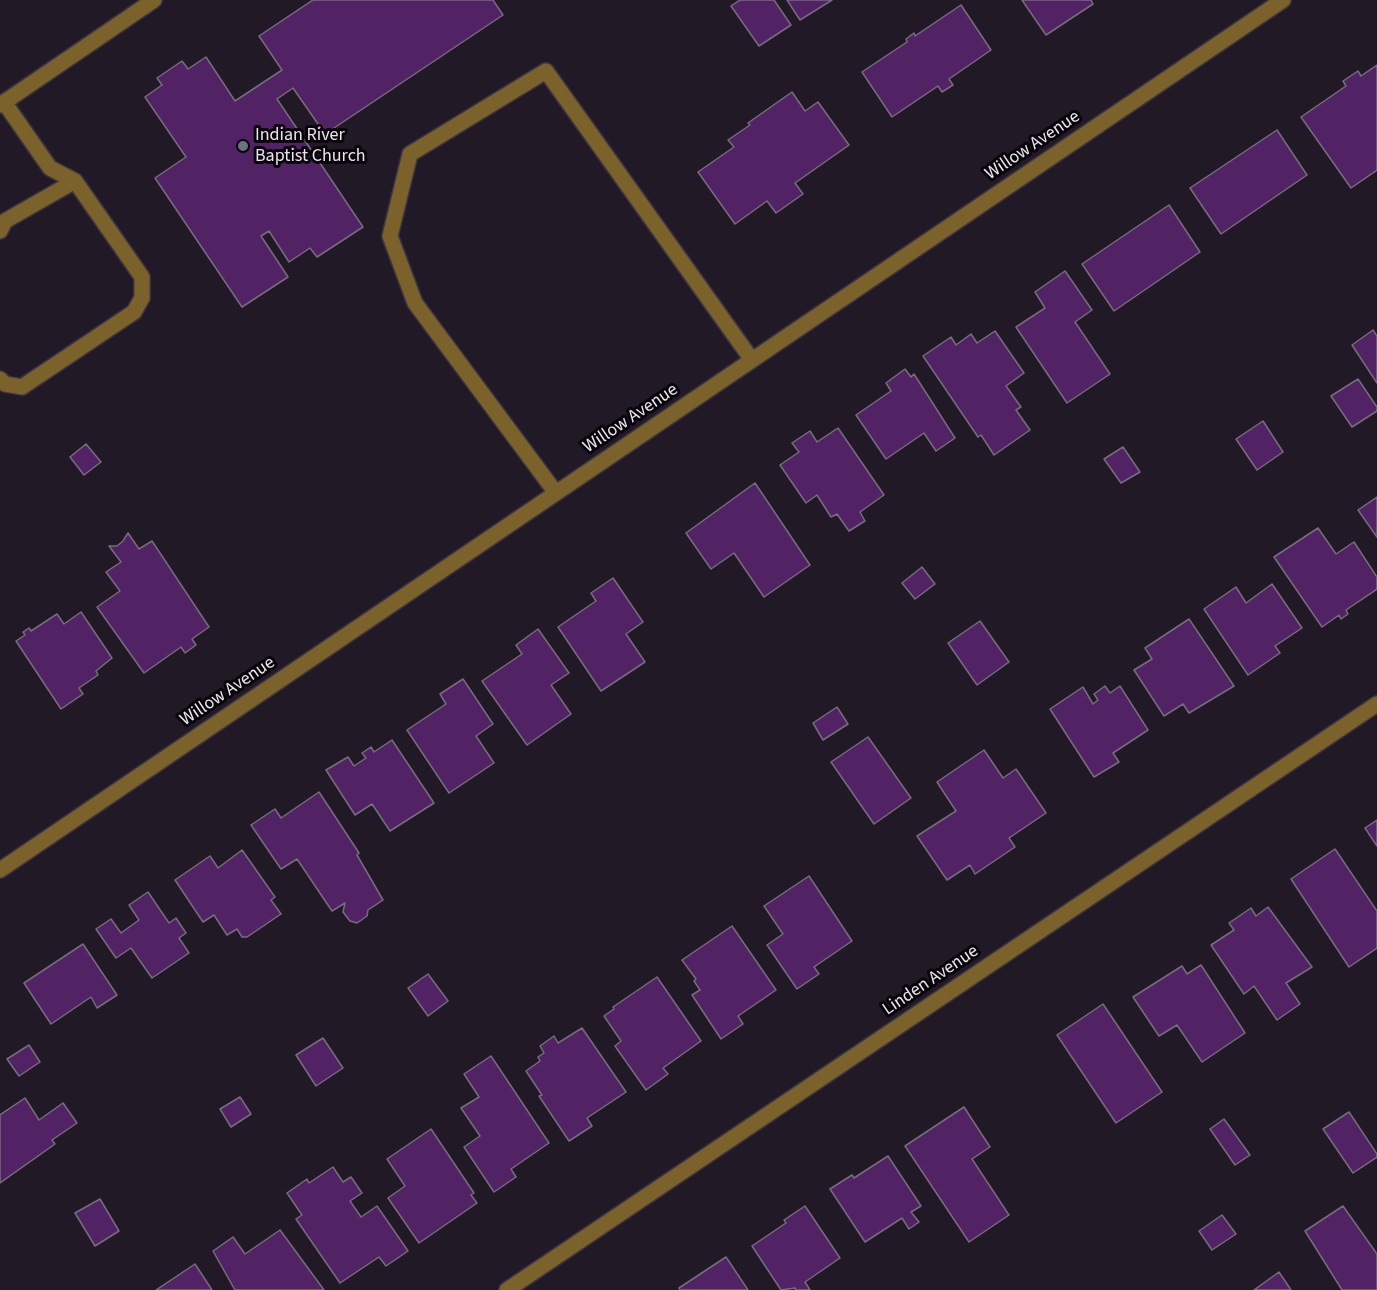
<!DOCTYPE html>
<style>
body{margin:0}
canvas{display:block;background:#221927}
</style>
<canvas width="1377" height="1290"></canvas>
<script>
const ctx = document.querySelector('canvas').getContext('2d');
ctx.lineJoin = 'round';
function fillPath(path, color) {
  ctx.fillStyle = color;
  ctx.fill(path, 'evenodd');
}
function trace(path, color, width, dash) {
  ctx.strokeStyle = color;
  ctx.lineWidth = width;
  ctx.lineCap = dash ? 'butt' : 'round';
  ctx.setLineDash(dash || []);
  ctx.stroke(path);
}
function drawText(font, color, halo, rows, align = 'center') {
  ctx.font = font + ' "Source Sans 3",sans-serif';
  ctx.lineWidth = 6;
  ctx.setLineDash([]);
  ctx.textBaseline = 'middle';
  ctx.strokeStyle = halo;
  ctx.fillStyle = color;
  for (const [text, x, y, turn = 0] of rows) {
    ctx.save();
    ctx.translate(x, y);
    ctx.rotate((+turn || 0) * Math.PI / 180);
    ctx.textAlign = isNaN(turn) ? turn : align;
    if (halo) ctx.strokeText(text, 0, 0);
    ctx.fillText(text, 0, 0);
    ctx.restore();
  }
}
const building = new Path2D(`
 M 313,0 L 493,0 L 503,15 L 325,134 L 293,88 L 277,99 L 363,227 L 317,257 L 310,248 L 289,262 L 269,231 L 261,236 L 288,277 L 242,307 L 155,178 L 186,157 L 145,97 L 162,85 L 157,78 L 182,61 L 188,69 L 206,57 L 235,101 L 282,70 L 259,36 Z
 M 740,0 L 774,0 L 791,25 L 759,46 L 731,6 Z
 M 787,0 L 832,0 L 800,20 Z
 M 1022,0 L 1091,0 L 1093,4 L 1046,35 Z
 M 961,5 L 991,50 L 949,79 L 953,85 L 942,92 L 938,86 L 892,117 L 862,72 L 907,42 L 906,39 L 914,33 L 915,36 Z
 M 1377,65 L 1377,170 L 1351,188 L 1301,117 L 1346,86 L 1343,81 L 1358,71 L 1361,76 Z
 M 792,92 L 805,111 L 818,102 L 849,145 L 795,183 L 803,194 L 776,213 L 767,201 L 735,224 L 698,172 L 734,147 L 728,140 L 750,125 L 748,123 Z
 M 1277,130 L 1307,175 L 1221,234 L 1190,188 Z
 M 1169,205 L 1200,252 L 1114,311 L 1082,264 Z
 M 1065,271 L 1092,310 L 1075,322 L 1110,374 L 1067,403 L 1016,327 L 1045,308 L 1035,292 Z
 M 1373,330 L 1377,336 L 1377,383 L 1352,345 Z
 M 995,331 L 1024,373 L 1006,386 L 1021,407 L 1016,410 L 1030,430 L 994,455 L 981,435 L 978,437 L 923,356 L 951,337 L 956,345 L 971,334 L 977,343 Z
 M 905,369 L 911,377 L 914,374 L 955,438 L 936,451 L 924,433 L 886,459 L 856,415 L 891,391 L 886,383 Z
 M 1358,379 L 1377,407 L 1377,411 L 1352,427 L 1331,396 Z
 M 1263,421 L 1283,452 L 1257,470 L 1236,439 Z
 M 838,428 L 884,495 L 860,512 L 865,521 L 849,531 L 837,514 L 831,517 L 817,495 L 806,503 L 780,465 L 799,452 L 792,443 L 810,431 L 817,442 Z
 M 86,444 L 101,462 L 84,475 L 70,457 Z
 M 1123,447 L 1140,472 L 1121,483 L 1104,459 Z
 M 755,483 L 810,565 L 764,597 L 734,553 L 711,569 L 686,533 Z
 M 1377,497 L 1377,537 L 1358,510 Z
 M 1318,528 L 1336,554 L 1354,542 L 1377,577 L 1377,589 L 1346,610 L 1348,614 L 1341,619 L 1339,615 L 1322,627 L 1274,557 Z
 M 128,533 L 139,549 L 152,541 L 209,627 L 192,639 L 196,645 L 185,653 L 181,647 L 144,673 L 97,607 L 120,591 L 106,572 L 121,562 L 109,546 L 117,546 L 123,541 Z
 M 922,567 L 935,584 L 915,599 L 902,583 Z
 M 613,578 L 643,622 L 626,634 L 645,662 L 601,691 L 558,627 L 596,601 L 591,593 Z
 M 1272,584 L 1302,628 L 1275,646 L 1280,653 L 1248,675 L 1204,609 L 1236,587 L 1246,603 Z
 M 81,612 L 112,658 L 96,671 L 98,675 L 79,688 L 83,694 L 61,709 L 16,641 L 25,635 L 23,632 L 29,628 L 31,631 L 57,614 L 64,624 Z
 M 1189,619 L 1234,686 L 1189,713 L 1183,704 L 1164,716 L 1134,670 L 1152,659 L 1145,648 Z
 M 980,621 L 1009,662 L 977,685 L 948,643 Z
 M 538,629 L 569,673 L 551,685 L 571,714 L 527,745 L 482,681 L 522,654 L 516,645 Z
 M 463,679 L 493,724 L 476,736 L 494,763 L 449,793 L 407,730 L 446,704 L 440,694 Z
 M 1105,686 L 1110,693 L 1120,686 L 1148,730 L 1113,753 L 1119,762 L 1094,777 L 1050,709 L 1083,687 L 1093,704 L 1098,700 L 1094,694 Z
 M 837,707 L 848,724 L 823,740 L 813,723 Z
 M 868,737 L 911,798 L 874,824 L 831,762 Z
 M 392,740 L 434,803 L 390,831 L 372,804 L 355,815 L 326,770 L 348,757 L 354,766 L 366,758 L 362,753 L 371,747 L 374,752 Z
 M 984,750 L 1003,778 L 1016,769 L 1046,813 L 1009,838 L 1015,847 L 975,874 L 970,865 L 947,880 L 917,836 L 956,811 L 937,782 Z
 M 319,792 L 359,853 L 357,855 L 383,900 L 368,910 L 367,916 L 357,923 L 350,921 L 343,912 L 345,903 L 332,911 L 297,859 L 281,869 L 251,825 L 275,809 L 281,818 Z
 M 1377,820 L 1377,846 L 1365,828 Z
 M 1335,849 L 1377,911 L 1377,948 L 1349,967 L 1291,879 Z
 M 242,850 L 275,897 L 271,900 L 281,914 L 247,937 L 242,937 L 237,929 L 227,935 L 214,915 L 203,922 L 175,880 L 210,856 L 218,868 Z
 M 809,876 L 852,941 L 814,967 L 819,974 L 797,989 L 767,945 L 783,934 L 764,906 Z
 M 148,892 L 169,923 L 176,918 L 186,933 L 179,938 L 189,953 L 152,978 L 131,948 L 116,958 L 96,929 L 111,919 L 121,933 L 139,920 L 129,905 Z
 M 1268,907 L 1312,967 L 1286,983 L 1300,1004 L 1277,1020 L 1254,986 L 1244,994 L 1211,945 L 1234,930 L 1229,923 L 1251,908 L 1256,916 Z
 M 732,926 L 776,990 L 738,1016 L 743,1024 L 721,1039 L 692,995 L 700,990 L 694,981 L 696,979 L 682,960 Z
 M 83,944 L 117,995 L 97,1008 L 91,997 L 51,1024 L 24,983 Z
 M 1201,965 L 1245,1033 L 1202,1062 L 1177,1025 L 1159,1036 L 1133,997 L 1182,966 L 1187,974 Z
 M 428,974 L 448,1001 L 428,1016 L 408,988 Z
 M 657,977 L 701,1041 L 663,1068 L 668,1074 L 646,1090 L 615,1046 L 621,1041 L 604,1016 L 614,1009 L 613,1007 Z
 M 1103,1004 L 1162,1092 L 1116,1123 L 1057,1035 Z
 M 582,1028 L 626,1092 L 587,1118 L 592,1126 L 569,1141 L 539,1096 L 542,1095 L 526,1071 L 540,1061 L 538,1057 L 544,1053 L 540,1046 L 554,1036 L 558,1043 Z
 M 323,1038 L 343,1068 L 316,1086 L 296,1055 Z
 M 29,1045 L 40,1062 L 19,1076 L 7,1059 Z
 M 491,1056 L 549,1143 L 511,1169 L 516,1177 L 494,1192 L 464,1147 L 480,1136 L 461,1108 L 479,1097 L 464,1074 Z
 M 240,1097 L 251,1114 L 231,1127 L 220,1109 Z
 M 25,1098 L 39,1120 L 63,1103 L 77,1123 L 52,1140 L 55,1144 L 0,1183 L 0,1115 Z
 M 964,1107 L 990,1147 L 972,1159 L 1009,1215 L 969,1242 L 905,1146 Z
 M 1349,1112 L 1377,1154 L 1377,1157 L 1353,1173 L 1323,1129 Z
 M 1224,1119 L 1250,1155 L 1235,1165 L 1210,1129 Z
 M 431,1129 L 474,1193 L 471,1195 L 477,1203 L 419,1243 L 388,1198 L 405,1186 L 387,1159 Z
 M 888,1156 L 921,1206 L 911,1212 L 919,1222 L 909,1229 L 902,1218 L 865,1242 L 830,1189 L 852,1175 L 854,1178 Z
 M 333,1167 L 343,1182 L 351,1177 L 362,1193 L 350,1201 L 361,1217 L 377,1206 L 408,1251 L 386,1266 L 379,1257 L 340,1283 L 296,1219 L 302,1215 L 287,1193 L 307,1179 L 309,1183 Z
 M 100,1199 L 119,1231 L 95,1246 L 75,1213 Z
 M 805,1206 L 840,1258 L 805,1282 L 810,1290 L 796,1290 L 795,1288 L 781,1290 L 752,1246 L 786,1223 L 784,1220 Z
 M 1343,1206 L 1377,1254 L 1377,1290 L 1342,1290 L 1305,1231 Z
 M 1222,1215 L 1236,1234 L 1212,1250 L 1199,1231 Z
 M 280,1230 L 324,1290 L 235,1290 L 213,1251 L 233,1237 L 245,1254 Z
 M 726,1257 L 748,1290 L 680,1290 L 679,1288 Z
 M 195,1264 L 212,1290 L 156,1290 Z
 M 1279,1272 L 1291,1290 L 1254,1290 Z`);
fillPath(building, '#512264');
trace(building, '#776c7d', 1.5);
const service = new Path2D(`
 M 0,231 L 5,221 L 75,181
 M 0,379 L 5,384 L 22,387 L 134,312 L 142,298 L 142,277 L 75,181 L 50,168 L 4,102
 M 556,493 L 415,303 L 390,236 L 410,154 L 546,71 L 752,360`);
const minor = new Path2D(`
 M 0,105 L 154,0
 M 0,870 L 1283,0
 M 507,1290 L 1377,704`);
trace(service, '#3e3543', 18);
trace(minor, '#3e3543', 18);
trace(service, '#7b612a', 15);
trace(minor, '#7b612a', 15);
for (const [x, y, r, color] of [
 [243,146,6,"#6b7280"]
]) {
  const dot = new Path2D();
  dot.arc(x, y, r, 0, 2 * Math.PI);
  ctx.fillStyle = color;
  ctx.fill(dot);
  trace(dot, '#09060b', 2);
}
drawText('18px', '#ebe4ee', '#09060b', [
 ["Indian River",255,136],
 ["Baptist Church",255,157]
], 'left');
drawText('18px', '#ebe4ee', '#09060b', [
 ["Willow Avenue",1033,146,-34],
 ["Willow Avenue",631,419,-34],
 ["Willow Avenue",228,692,-34],
 ["Linden Avenue",931,981,-34]
]);
</script>
